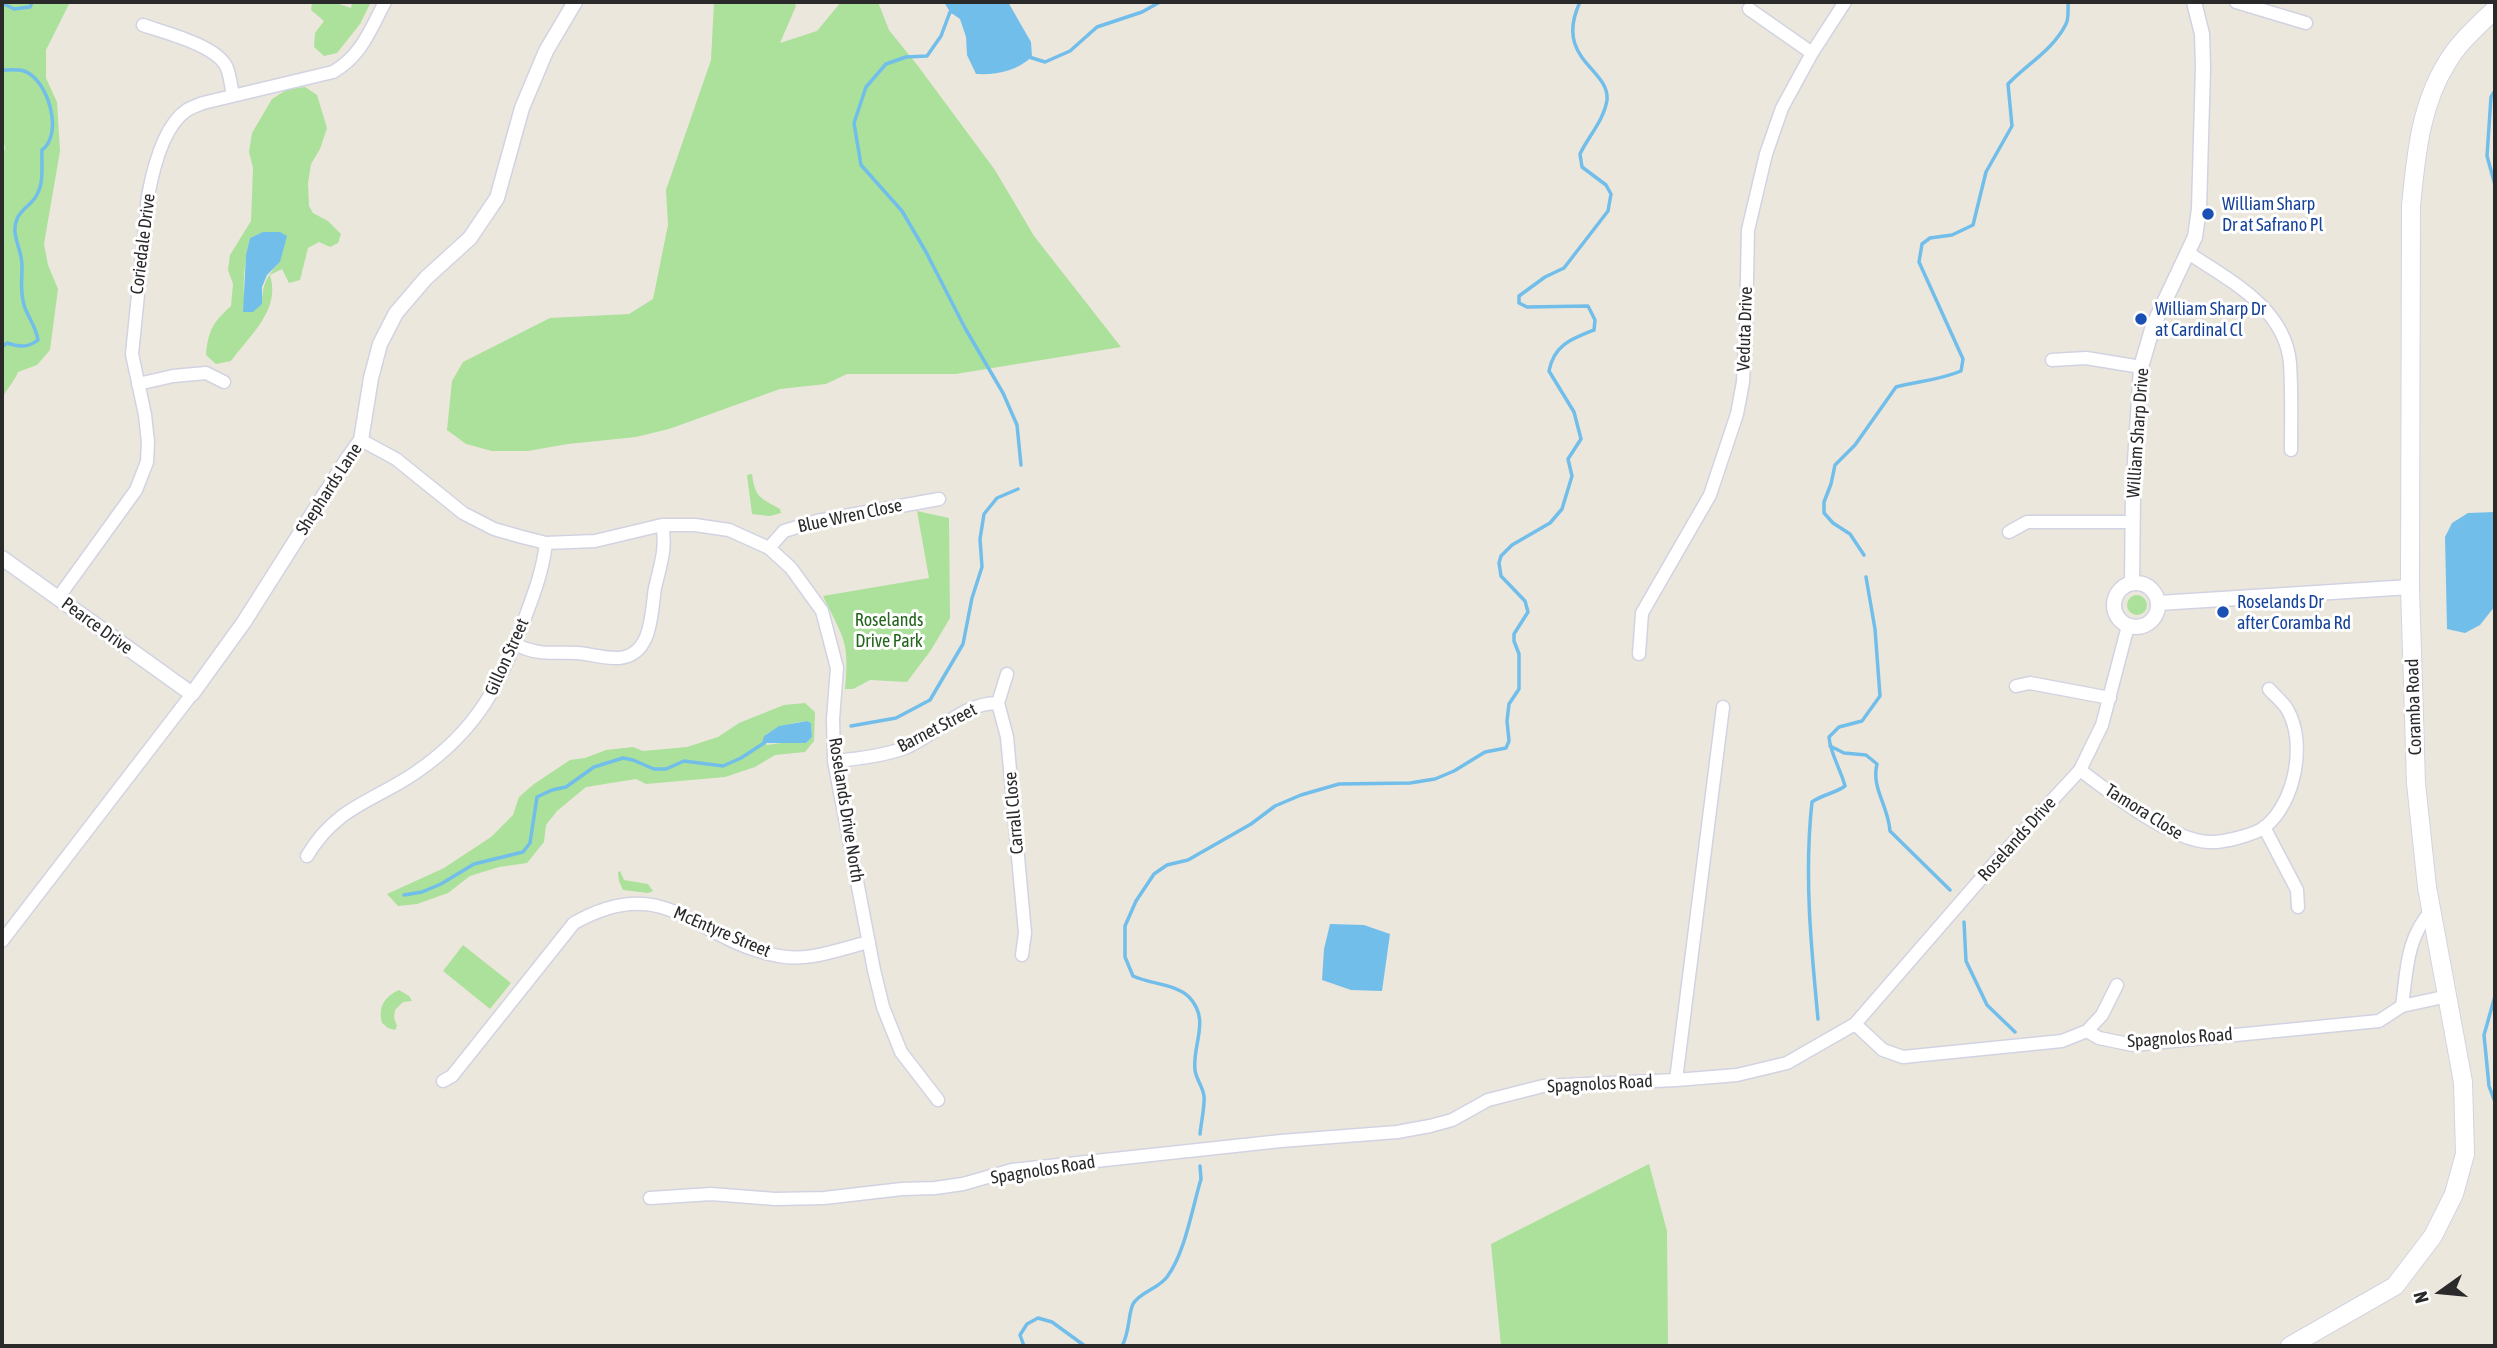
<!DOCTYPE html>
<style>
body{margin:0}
#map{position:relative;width:2497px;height:1348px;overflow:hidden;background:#ece7dc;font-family:"Asap Condensed",sans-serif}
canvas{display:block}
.frame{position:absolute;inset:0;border:4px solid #2a2a2a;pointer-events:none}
.north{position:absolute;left:2406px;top:1257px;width:70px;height:70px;-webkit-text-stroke:5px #fff;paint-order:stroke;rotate:255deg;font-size:19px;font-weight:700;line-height:28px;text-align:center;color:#2a2a2a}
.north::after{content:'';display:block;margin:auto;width:24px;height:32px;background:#2a2a2a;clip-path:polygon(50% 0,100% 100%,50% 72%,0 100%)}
</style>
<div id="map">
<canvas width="2497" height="1348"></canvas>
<div class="frame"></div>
<div class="north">N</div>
</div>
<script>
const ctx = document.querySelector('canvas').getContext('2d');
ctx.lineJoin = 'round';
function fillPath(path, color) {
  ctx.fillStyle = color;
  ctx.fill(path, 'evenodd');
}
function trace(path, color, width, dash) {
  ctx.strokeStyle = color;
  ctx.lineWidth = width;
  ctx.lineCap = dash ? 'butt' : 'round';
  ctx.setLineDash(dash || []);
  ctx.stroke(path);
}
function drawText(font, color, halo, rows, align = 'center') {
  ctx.font = font + ' "Asap Condensed",sans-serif';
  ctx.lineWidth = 6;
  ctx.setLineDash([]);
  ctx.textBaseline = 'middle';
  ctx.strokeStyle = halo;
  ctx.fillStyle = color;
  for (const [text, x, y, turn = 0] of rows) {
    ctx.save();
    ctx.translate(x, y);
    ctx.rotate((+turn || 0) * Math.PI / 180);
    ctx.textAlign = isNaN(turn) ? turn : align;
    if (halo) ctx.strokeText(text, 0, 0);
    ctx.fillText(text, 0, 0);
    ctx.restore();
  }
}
fillPath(new Path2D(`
 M 2,2 L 70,2 L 46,50 L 46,78 L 57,102 L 60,151 L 44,244 L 48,265 L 58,289 L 50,350 L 37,365 L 18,372 C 14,383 4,391 2,401 L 2,158 L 5,148 L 2,134 Z
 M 312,2 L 338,2 L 339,4 L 351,8 L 352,2 L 371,2 L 360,24 L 337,53 L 324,56 L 314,47 L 315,33 L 324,21 L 311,10 Z
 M 714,2 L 794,2 L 796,6 L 780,43 L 817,31 L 841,2 L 878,2 L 889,30 L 918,66 L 995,170 L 1034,236 L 1121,347 L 956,374 L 847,374 L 826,384 L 780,389 L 669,429 L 636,437 L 568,444 L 528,451 L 492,451 L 466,444 L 447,430 L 452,381 L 463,362 L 550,318 L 629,314 L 653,299 L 668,225 L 666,190 L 711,60 Z
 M 305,87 L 317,95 L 327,128 L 320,149 L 311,164 L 308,183 L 309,206 L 313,213 L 328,221 L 341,234 L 338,243 L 330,247 L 319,242 L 308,248 L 300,280 L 289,283 L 282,269 L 270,275 C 281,310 250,335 231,361 L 216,364 L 206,355 C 208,331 213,322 231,306 L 233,284 L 228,270 L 230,255 L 251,221 L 253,168 L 249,152 L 252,133 L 272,99 L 288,89 ZM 264,232 L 280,262 C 267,276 262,284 262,304 L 244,299 C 243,278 245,258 250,238 Z
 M 752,474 C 755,498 761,498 780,509 L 781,513 L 770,516 L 752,514 L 747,475 Z
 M 917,511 L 949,518 L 950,618 L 931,650 L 907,682 L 870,680 L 853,689 L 845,689 C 850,641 843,638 823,596 L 929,578 Z
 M2127 605a10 10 0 1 1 20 0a10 10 0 1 1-20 0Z
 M 805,703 L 815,712 L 814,741 L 805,752 L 775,755 L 755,767 L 725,777 L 646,784 L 636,779 L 586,787 L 557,811 L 546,825 L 544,842 L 527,863 L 499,867 L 470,876 L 448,893 L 417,904 L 398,906 L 387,894 L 444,868 L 491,837 L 513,815 L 519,797 L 534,784 L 570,760 L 585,758 L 606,750 L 633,747 L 643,751 L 687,747 L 718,737 L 739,723 L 784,705 ZM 807,721 L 811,723 L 812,737 L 806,743 L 788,742 L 767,745 L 764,736 C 777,726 791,723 807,721 Z
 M 620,871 L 624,880 L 648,884 L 653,891 L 648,893 L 623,890 L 619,881 L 618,872 Z
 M 463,945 L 511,983 L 490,1009 L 443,971 Z
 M 399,990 L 409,996 L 412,1001 L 403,1002 L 395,1010 L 394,1018 L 397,1026 L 395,1030 L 388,1028 L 382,1023 C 378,1007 384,997 399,990 Z
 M 1649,1164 L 1667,1231 L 1668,1346 L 1501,1346 L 1491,1244 Z`), '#abe19a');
fillPath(new Path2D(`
 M 944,2 L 1008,2 L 1031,42 L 1032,57 C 1016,71 998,75 976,74 L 967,55 L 966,37 L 960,19 L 950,12 Z
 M 263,232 L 280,232 L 287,236 L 280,262 L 267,275 L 262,287 L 262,304 L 253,312 L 243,312 L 246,255 L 250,238 Z
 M 2495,512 L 2495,606 L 2480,625 L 2465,633 L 2447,629 L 2445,537 L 2452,523 L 2468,513 Z
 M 807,721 L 811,723 L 812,737 L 806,743 L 762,743 L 764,736 L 779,726 Z
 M 1330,924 L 1364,925 L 1390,934 L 1382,991 L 1351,990 L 1322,980 L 1324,949 Z`), '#72beeb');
trace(new Path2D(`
 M 2,3 L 14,9 L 30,7 L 32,2
 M 954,12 L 950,12 L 941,36 L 927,56 L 906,57 L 886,64 L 866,87 L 854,123 L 861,165 L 902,211 L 926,252 L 965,328 L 1003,393 L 1017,425 L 1021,465
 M 1029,57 L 1045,62 L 1070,51 L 1097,27 L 1142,12 L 1160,2
 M 2,70 C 8,70 18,69 24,71 C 48,79 64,134 42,150 C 41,167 45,183 35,198 C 30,205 20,211 17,219 C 10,236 23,250 22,267 C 22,281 20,291 24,305 C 28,318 36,326 38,340 C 28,348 19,347 7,343 L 2,347
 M 2495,90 L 2491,97 L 2487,156 L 2495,185
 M 1864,555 L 1850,534 L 1833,523 L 1824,513 L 1824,502 L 1831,484 L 1835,465 L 1855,445 L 1896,387 C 1919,381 1940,380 1961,371 L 1963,359 L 1919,262 L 1922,244 L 1930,238 L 1952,235 L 1973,225 L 1986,172 L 2012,126 L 2008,84 C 2027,64 2053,50 2066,24 C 2069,18 2068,9 2068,2
 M 851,726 L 896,718 L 930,700 L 963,644 L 972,598 L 982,567 L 980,539 L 984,514 L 997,498 L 1018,489
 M 1830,746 L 1844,753 L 1866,755 L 1877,764 C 1871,788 1888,805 1890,831 L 1950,890
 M 404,895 L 422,892 L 441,884 L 474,864 L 523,852 L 530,843 L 537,797 L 552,790 L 566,787 L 594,767 L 623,758 L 633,760 L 654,769 L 666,769 L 684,761 L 723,766 L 741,758 L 764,743
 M 1964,922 L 1966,961 L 1987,1005 L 2015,1032
 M 2495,996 L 2484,1035 L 2489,1086 L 2495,1102
 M 1818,1019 C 1811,946 1804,874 1812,802 C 1823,794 1834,794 1845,786 C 1841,770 1830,753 1829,737 L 1839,727 L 1862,721 L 1880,696 L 1875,629 L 1866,577
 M 1200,1134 C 1201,1123 1205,1106 1204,1096 C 1203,1087 1196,1079 1195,1070 C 1192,1044 1211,1020 1189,997 C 1176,984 1150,984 1133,976 L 1125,957 L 1125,926 L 1136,901 L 1154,874 L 1167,865 L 1188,860 L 1251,824 L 1275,806 L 1301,795 L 1339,784 L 1410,783 L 1435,779 L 1454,771 L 1485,752 L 1506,748 L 1509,741 L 1507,721 L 1509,704 L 1519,689 L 1519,654 L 1514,641 L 1514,634 L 1528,612 L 1525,601 L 1501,576 L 1499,563 L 1501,556 L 1512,545 L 1550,523 L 1562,509 L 1572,476 L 1568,459 L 1581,439 L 1574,412 L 1549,371 C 1554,345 1571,339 1594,330 L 1595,320 L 1588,306 L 1527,307 L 1519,303 L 1519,296 L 1545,277 L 1564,268 L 1608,211 L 1611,194 L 1606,185 L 1582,167 L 1580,154 C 1588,137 1604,120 1607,100 C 1610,68 1553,60 1580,2
 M 1024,1346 L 1020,1335 L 1027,1324 L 1038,1318 L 1052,1322 L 1085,1346
 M 1122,1346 C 1130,1332 1128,1314 1133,1304 C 1140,1292 1158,1289 1167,1277 C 1185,1253 1192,1209 1201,1179 L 1200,1166`), '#72beeb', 3.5);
const minor = new Path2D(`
 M 2236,2 L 2306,23
 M 1749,9 L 1812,53
 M 143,25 C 165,33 217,45 227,68 C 230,76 231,86 233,95
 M 2187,252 C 2228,280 2285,307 2290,363 C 2292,392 2291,421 2291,450
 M 2052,360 L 2086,358 L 2141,367
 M 138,384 L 173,376 L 206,373 L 224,382
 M 361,440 L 396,459 L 463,513 L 494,529 L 522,537 L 546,543 L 595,541 L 662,525 L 695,525 L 729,530 L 769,548 L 791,568 L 822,611 L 837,668 L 833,719 L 834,761 L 874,970 L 883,1007 L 901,1052 L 938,1100
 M 2009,532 L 2027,522 L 2132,522
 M 769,548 L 784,531 L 817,521 L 939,499
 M 58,598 L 136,490 L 147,462 L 148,442 L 145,415 L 132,354 L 148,196 C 153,169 163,126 187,110 C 192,107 198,105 203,103 L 333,72 C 362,55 370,30 385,2
 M 514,644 C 540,656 550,652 577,653 C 591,654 605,659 619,658 C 653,655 651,612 655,588 C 660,566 667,548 662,525
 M 1639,654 L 1642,613 L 1710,495 L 1737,414 L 1743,382 L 1746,326 L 1748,230 L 1766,154 L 1782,108 L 1812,53 L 1845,2
 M 1007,674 L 998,703 L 1007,737 L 1025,933 L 1022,955
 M 2016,686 L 2030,683 L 2110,698
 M 834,761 C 857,759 883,756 905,748 C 937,735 961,703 998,703
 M 2080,770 C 2111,793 2171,841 2209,842 C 2222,843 2254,835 2265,827 C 2295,803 2307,742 2287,709 C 2283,702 2275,696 2269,689
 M 2264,827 L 2297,890 L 2298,907
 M 307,856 C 336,807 372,802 415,773 C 478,730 500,685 526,615 C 535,591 543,569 546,543
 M 2,941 L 192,694
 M 2402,1006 C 2407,970 2406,938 2432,910
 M 1855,1024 L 1883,1050 L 1903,1057 L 2062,1041 L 2087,1031 L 2099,1038 L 2133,1045 L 2379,1021 L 2402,1006 L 2448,996
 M 2087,1031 L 2102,1015 L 2117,985
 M 1676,1080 L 1723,707
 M 443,1081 L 452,1076 L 574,923 C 668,870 694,941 779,956 C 808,962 840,949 869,942
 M 650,1198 L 711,1194 L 775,1199 L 824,1198 L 902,1189 L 935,1188 L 963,1184 L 1012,1170 L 1281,1141 L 1397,1132 L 1430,1126 L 1452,1120 L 1488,1100 L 1543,1086 L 1676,1080 L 1737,1075 L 1787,1063 L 1855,1024 L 1999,858 L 2080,770 L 2102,725 L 2128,626`);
const tertiary = new Path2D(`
 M 2,558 L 192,694 L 244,622 L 346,461 L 361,440 L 371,378 L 380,344 L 396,313 L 426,278 L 470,238 L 497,198 L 522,108 L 546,51 L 575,2
 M2114 605a22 22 0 1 1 44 0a22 22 0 1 1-44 0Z
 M 2132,583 L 2133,493 L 2141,367 L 2153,326 L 2195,237 L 2199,209 L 2203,67 L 2202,34 L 2194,2
 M 2159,603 L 2410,587`);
const secondary = new Path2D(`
 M 2290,1346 L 2395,1286 L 2433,1236 L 2454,1194 L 2465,1154 L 2463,1082 L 2427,887 L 2416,783 L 2410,587 L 2411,206 C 2416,156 2420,105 2448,61 C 2460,41 2479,25 2495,9`);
trace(minor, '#d2d3e2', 15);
trace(tertiary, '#d2d3e2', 17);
trace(secondary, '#d2d3e2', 20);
trace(minor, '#fff', 12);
trace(tertiary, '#fff', 14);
trace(secondary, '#fff', 18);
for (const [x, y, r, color] of [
 [2208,214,7,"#1a4fb4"],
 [2141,319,7,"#1a4fb4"],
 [2223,612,7,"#1a4fb4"]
]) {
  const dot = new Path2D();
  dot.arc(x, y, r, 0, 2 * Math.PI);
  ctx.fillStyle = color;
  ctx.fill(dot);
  trace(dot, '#fff', 2.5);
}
drawText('18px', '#164399', '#fff', [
 ["William Sharp",2222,204],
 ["Dr at Safrano Pl",2222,225],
 ["William Sharp Dr",2155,309],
 ["at Cardinal Cl",2155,330],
 ["Roselands Dr",2237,602],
 ["after Coramba Rd",2237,623]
], 'left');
drawText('18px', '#2a2a2a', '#fff', [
 ["Coriedale Drive",143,244,-83],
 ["Veduta Drive",1745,329,-88],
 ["William Sharp Drive",2138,433,-86],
 ["Shephards Lane",329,489,-57],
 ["Blue Wren Close",850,516,-12],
 ["Pearce Drive",97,626,36],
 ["Gillon Street",507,657,-66],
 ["Coramba Road",2414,707,-92],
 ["Barnet Street",937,728,-27],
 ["Roselands Drive North",846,810,81],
 ["Tamora Close",2144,812,32],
 ["Carrall Close",1014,813,-95],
 ["Roselands Drive",2017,839,-48],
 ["McEntyre Street",722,932,23],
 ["Spagnolos Road",2180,1038,-4],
 ["Spagnolos Road",1600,1084,-3],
 ["Spagnolos Road",1043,1170,-9]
]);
drawText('18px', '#23651c', '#fff', [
 ["Roselands",889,620],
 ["Drive Park",889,641]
]);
</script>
